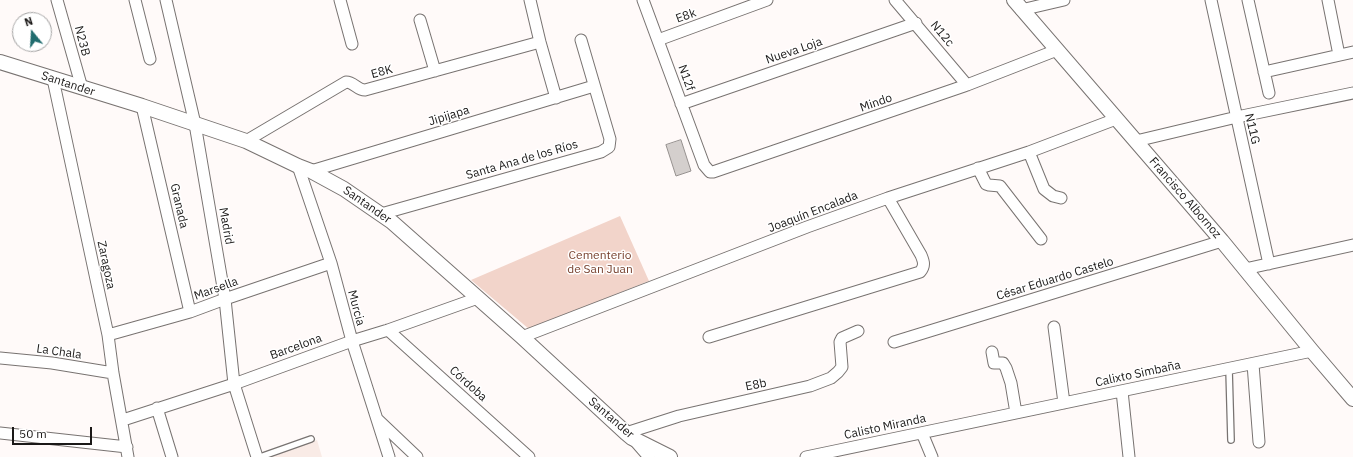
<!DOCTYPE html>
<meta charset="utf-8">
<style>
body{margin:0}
#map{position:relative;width:1353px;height:457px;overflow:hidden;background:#fffaf9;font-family:"IBM Plex Sans",sans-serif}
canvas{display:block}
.north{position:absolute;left:12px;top:12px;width:40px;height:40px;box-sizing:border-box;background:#fff;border:1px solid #a4a3a3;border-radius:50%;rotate:342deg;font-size:11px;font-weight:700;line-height:16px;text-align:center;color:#1b1918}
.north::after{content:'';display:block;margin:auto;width:14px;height:18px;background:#206c6e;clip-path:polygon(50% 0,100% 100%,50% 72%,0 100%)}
.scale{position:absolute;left:12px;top:427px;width:80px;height:18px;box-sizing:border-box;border:2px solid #1b1918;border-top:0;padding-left:5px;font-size:12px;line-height:14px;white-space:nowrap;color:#1b1918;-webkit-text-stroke:3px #fff;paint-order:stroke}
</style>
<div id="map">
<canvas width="1353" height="457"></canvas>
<div class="north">N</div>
<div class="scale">50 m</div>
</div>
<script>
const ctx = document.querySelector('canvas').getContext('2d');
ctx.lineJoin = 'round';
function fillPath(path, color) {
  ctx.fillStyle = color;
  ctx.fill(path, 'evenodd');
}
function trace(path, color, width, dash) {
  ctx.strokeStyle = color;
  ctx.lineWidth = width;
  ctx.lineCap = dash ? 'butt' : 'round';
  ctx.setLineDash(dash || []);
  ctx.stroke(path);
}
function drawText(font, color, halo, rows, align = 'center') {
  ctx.font = font + ' "IBM Plex Sans",sans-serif';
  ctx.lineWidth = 3;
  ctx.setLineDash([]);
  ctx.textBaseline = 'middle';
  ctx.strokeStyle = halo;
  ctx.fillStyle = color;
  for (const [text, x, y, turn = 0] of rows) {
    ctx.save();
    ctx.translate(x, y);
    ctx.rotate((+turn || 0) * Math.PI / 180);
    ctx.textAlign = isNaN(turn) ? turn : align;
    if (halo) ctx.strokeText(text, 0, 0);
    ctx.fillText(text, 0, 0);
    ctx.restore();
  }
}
fillPath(new Path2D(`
 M 317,440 L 322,457 L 265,457 Z`), '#f9ebe6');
fillPath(new Path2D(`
 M 620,216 L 649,281 L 529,329 L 471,280 Z`), '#f2d4ca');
const building = new Path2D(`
 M 681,140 L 691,171 L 676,176 L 666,145 Z`);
fillPath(building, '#d4cfcd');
trace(building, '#96918f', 1);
const service = new Path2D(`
 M 1229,369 L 1231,440
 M 260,457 L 311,439`);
const minor = new Path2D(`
 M 57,0 L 82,88
 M 135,0 L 150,59
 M 166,0 L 195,124 L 225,299 L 234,384 L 257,457
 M 340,0 L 352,44
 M 530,0 L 540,42 L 556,98
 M 643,0 L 704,165 L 710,172 L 713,172 L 967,85 L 1057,50
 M 895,0 L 967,85
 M 1211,0 L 1269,264
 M 1248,0 L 1269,93
 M 1328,0 L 1339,55
 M 1021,10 L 1064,0
 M 420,20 L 435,71
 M 658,40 L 767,0
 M 1264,72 L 1353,52
 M 53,79 L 108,335 L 113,373 L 128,457
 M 681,104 L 916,23
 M 142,106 L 190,312
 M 246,141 L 346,82 C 354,82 357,90 365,90 L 540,42
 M 1136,141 L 1237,117 L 1353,93
 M 1029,152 L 1044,189 L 1053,196 L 1061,198
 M 298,166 L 331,263 L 352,341 L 389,457
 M 978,168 L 986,184 L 989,185 L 1000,186 L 1041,239
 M 311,171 L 594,86
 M 381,214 L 601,152 L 609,147 L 610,139 L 581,40
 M 1245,269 L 1353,245
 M 1054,327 L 1064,403
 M 388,330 L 529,457
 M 108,335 L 190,312 L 225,299 L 331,263
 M 522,337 L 807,227 L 888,198 L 1029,152 L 1116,119
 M 709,337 L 920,272 C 925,266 924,262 921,255 L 888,198
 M 894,342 L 1222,241
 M 992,352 L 994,363 L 1003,363 L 1006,368 L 1011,383 L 1016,413
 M 0,358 L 52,363 L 113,373
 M 1253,364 L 1259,442
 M 1122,391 L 1129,457
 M 157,408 L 172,457
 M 377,419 L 417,457
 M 123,420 L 234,384 L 352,341 L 388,330 L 478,298
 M 0,433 L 127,447
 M 626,433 L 679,416 L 810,386 L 831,378 L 838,372 L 842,367 L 840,342 L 842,338 L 858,331
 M 922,433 L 932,457
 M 635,441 L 649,457
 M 806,457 L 1312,351`);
const tertiary = new Path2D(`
 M 1014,0 L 1222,241 L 1312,351 L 1353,399
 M 0,62 L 142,106 L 246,141 L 298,166 L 311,171 L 344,189 L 392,222 L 522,337 L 626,433 L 632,438 L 670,457`);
trace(service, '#787371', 8);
trace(minor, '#787371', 13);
trace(tertiary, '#787371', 16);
trace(service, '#fff', 5.5);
trace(minor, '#fff', 11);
trace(tertiary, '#fff', 14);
drawText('12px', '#1b1918', '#fff', [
 ["E8k",686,16,-20],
 ["N12c",942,34,50],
 ["N23B",82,41,75],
 ["Nueva Loja",794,51,-19],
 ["E8K",382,72,-15],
 ["N12f",686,78,70],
 ["Santander",68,84,18],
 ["Mindo",876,103,-19],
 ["Jipijapa",449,116,-17],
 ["N11G",1252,129,77],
 ["Santa Ana de los Ríos",522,160,-16],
 ["Francisco Albornoz",1185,198,49],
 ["Santander",367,205,35],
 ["Granada",179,206,77],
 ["Joaquín Encalada",813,212,-21],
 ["Madrid",226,226,80],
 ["Zaragoza",106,265,78],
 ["César Eduardo Castelo",1055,279,-17],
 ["Marsella",216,289,-20],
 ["Murcia",356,308,75],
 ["Barcelona",296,347,-20],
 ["La Chala",59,352,8],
 ["Calixto Simbaña",1138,374,-12],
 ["Córdoba",468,384,42],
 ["E8b",756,385,-12],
 ["Santander",611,418,41],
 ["Calisto Miranda",885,427,-12]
]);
drawText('12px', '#77402d', '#fff', [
 ["Cementerio",600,256],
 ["de San Juan",600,270]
]);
</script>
